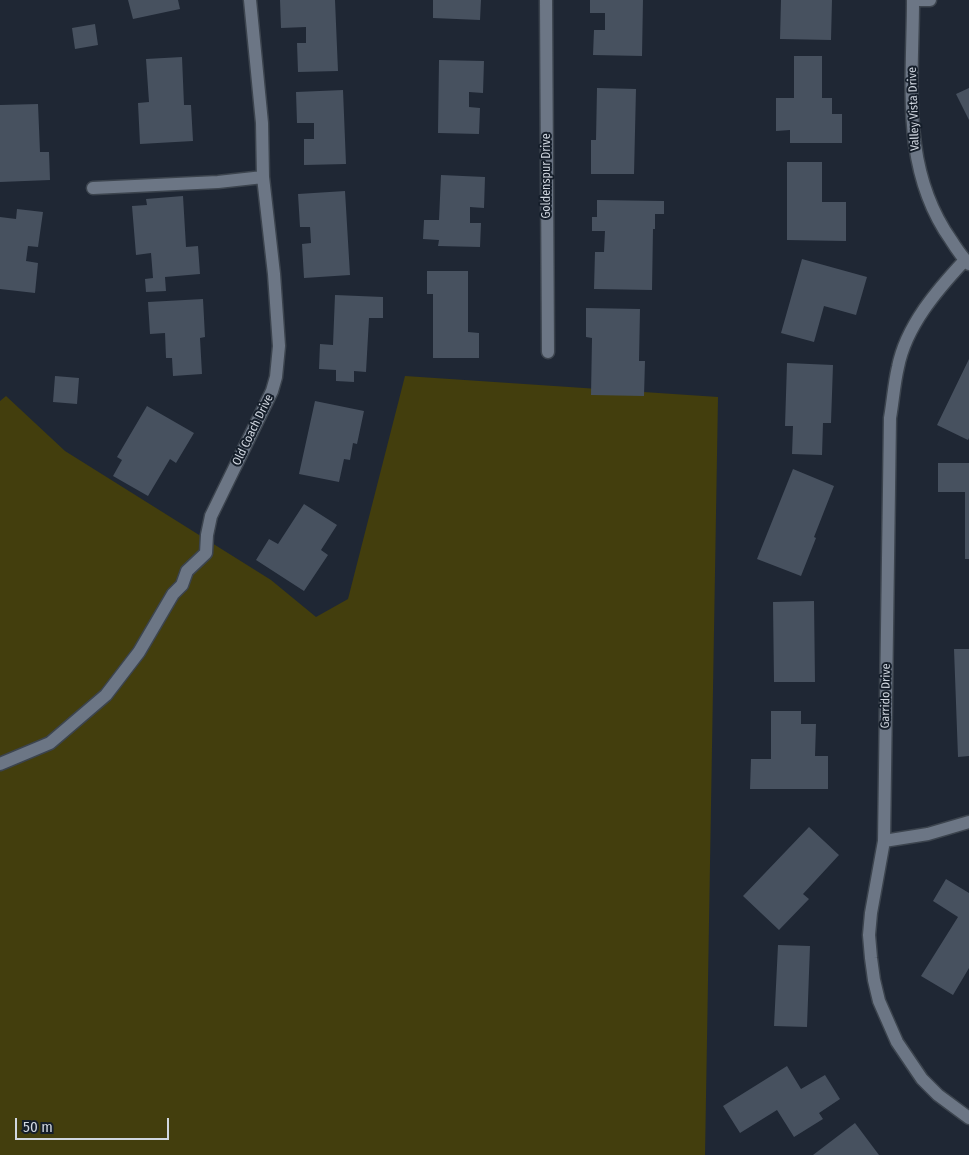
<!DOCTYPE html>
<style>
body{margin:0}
#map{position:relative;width:969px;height:1155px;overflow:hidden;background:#1f2734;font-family:"Fira Sans Condensed",sans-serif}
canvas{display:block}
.scale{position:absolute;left:15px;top:1118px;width:154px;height:22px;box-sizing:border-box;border:2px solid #d1d7e0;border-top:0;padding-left:6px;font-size:15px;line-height:18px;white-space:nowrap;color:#d1d7e0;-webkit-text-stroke:4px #151e2a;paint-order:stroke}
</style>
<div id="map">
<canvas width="969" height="1155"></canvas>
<div class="scale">50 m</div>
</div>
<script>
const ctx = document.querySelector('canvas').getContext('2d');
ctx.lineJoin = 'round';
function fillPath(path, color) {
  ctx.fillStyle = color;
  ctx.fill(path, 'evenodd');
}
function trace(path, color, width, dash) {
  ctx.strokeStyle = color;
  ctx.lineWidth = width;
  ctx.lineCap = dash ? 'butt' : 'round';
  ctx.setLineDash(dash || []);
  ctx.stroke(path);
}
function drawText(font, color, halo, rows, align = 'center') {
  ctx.font = font + ' "Fira Sans Condensed",sans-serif';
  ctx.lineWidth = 4;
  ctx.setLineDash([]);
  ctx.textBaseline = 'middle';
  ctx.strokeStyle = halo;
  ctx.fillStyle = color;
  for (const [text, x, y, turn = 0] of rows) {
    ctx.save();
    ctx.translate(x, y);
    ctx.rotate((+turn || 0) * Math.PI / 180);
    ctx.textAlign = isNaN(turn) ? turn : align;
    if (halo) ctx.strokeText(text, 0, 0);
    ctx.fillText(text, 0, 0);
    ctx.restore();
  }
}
fillPath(new Path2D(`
 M 405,376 L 718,397 L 705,1155 L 0,1155 L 0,401 L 6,396 L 65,451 L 271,580 L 316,617 L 348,599 Z`), '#433e0d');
fillPath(new Path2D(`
 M 128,0 L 178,0 L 180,9 L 133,19 Z
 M 280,0 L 335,0 L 338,71 L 298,72 L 297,43 L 306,43 L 306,27 L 281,28 Z
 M 433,0 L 481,0 L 480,20 L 433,18 Z
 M 590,0 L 643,0 L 642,56 L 593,55 L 594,30 L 605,30 L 605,13 L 590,13 Z
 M 781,0 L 832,0 L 831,40 L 780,39 Z
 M 95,24 L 98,45 L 75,49 L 72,28 Z
 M 794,56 L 822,56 L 822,98 L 832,98 L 832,114 L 842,114 L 842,143 L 790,143 L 790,130 L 776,131 L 776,98 L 794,98 Z
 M 182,57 L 184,105 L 191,105 L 193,141 L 140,144 L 138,103 L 149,102 L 146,59 Z
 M 439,60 L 484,61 L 483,93 L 469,92 L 469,107 L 480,108 L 479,134 L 438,133 Z
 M 597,88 L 636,89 L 634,174 L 591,174 L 591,140 L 596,140 Z
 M 969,88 L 969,120 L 956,94 Z
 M 343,90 L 346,164 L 304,165 L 304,139 L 314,139 L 314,123 L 297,123 L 296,92 Z
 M 38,104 L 40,152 L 49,152 L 50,180 L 0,182 L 0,105 Z
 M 787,162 L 822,162 L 822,202 L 846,202 L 846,241 L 787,240 Z
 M 441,175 L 485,177 L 484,208 L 470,207 L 470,223 L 481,223 L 480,247 L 438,246 L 439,240 L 423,239 L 424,220 L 439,220 Z
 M 345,191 L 350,275 L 304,278 L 302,244 L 311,243 L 310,227 L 300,227 L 298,194 Z
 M 183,196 L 186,247 L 198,246 L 200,274 L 165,277 L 166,291 L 146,292 L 145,279 L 153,278 L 151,253 L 136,255 L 132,206 L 147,205 L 146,199 Z
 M 597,200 L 664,201 L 664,214 L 655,214 L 655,229 L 653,229 L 652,290 L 594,289 L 595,252 L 604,252 L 605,231 L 592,231 L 592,217 L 597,217 Z
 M 17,209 L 43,212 L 38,247 L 28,246 L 26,261 L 38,263 L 35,293 L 0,289 L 0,217 L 16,219 Z
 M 802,259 L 867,277 L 856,315 L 824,306 L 814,342 L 781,333 Z
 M 427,271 L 468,271 L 468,332 L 479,333 L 479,358 L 433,358 L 433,294 L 427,294 Z
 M 335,295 L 383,297 L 383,318 L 369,318 L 366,372 L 354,371 L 354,382 L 336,381 L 336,370 L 319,369 L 320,344 L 333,345 Z
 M 203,299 L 205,337 L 200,338 L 202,374 L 173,376 L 172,358 L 166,358 L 165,333 L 150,334 L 148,302 Z
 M 586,308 L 640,309 L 639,361 L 645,361 L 644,396 L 591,395 L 592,338 L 586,337 Z
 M 969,359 L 969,438 L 968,440 L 937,425 Z
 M 787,363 L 833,365 L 831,423 L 823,423 L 822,455 L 792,454 L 793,426 L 785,426 Z
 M 55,376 L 79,378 L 77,404 L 53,402 Z
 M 315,401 L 364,411 L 357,444 L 353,443 L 350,460 L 344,459 L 339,482 L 299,474 Z
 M 147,406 L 194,433 L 176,463 L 170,459 L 148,496 L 113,476 L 122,460 L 117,457 Z
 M 938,463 L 969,463 L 969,559 L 965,559 L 965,492 L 938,492 Z
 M 793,469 L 834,486 L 814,537 L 816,538 L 801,576 L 757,559 Z
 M 304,504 L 337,525 L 321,550 L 328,555 L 304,591 L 256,560 L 269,539 L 278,544 Z
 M 814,601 L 815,682 L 774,682 L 773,602 Z
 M 954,649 L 969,649 L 969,756 L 958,757 Z
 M 771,711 L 801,711 L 801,724 L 816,724 L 815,756 L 828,756 L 828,789 L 750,789 L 751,759 L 771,759 Z
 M 809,827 L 839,855 L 803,894 L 809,899 L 779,930 L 743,896 Z
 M 946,879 L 969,893 L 969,968 L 953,995 L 921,976 L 958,917 L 933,901 Z
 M 778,945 L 810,946 L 807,1027 L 774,1026 Z
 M 787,1066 L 801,1089 L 825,1075 L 840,1099 L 819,1113 L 823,1119 L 794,1137 L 777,1110 L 740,1133 L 723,1106 Z
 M 855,1123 L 879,1155 L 813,1155 Z`), '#47515f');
const minor = new Path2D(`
 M 546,0 L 548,352
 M 913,0 C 913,83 900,168 951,240 C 956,248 962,257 969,264
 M 913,0 L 930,0
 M 93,188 L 218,182 L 263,177
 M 965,260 C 937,290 906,326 898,367 C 894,384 893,401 890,418 L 884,841 L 871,913 L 869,935 L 871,958 L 874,980 L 879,1001 L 897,1042 L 922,1079 L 938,1095 L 969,1118
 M 0,764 L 50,743 L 106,695 L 139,652 L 173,594 L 182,585 L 187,571 L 206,553 L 207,535 L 211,516 L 272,391 L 276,377 L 279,346 L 274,274 L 263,177 L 262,123 L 250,0
 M 884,841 L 928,834 L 969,822`);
trace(minor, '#3c444e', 15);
trace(minor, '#6c7685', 12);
drawText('12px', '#d1d7e0', '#151e2a', [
 ["Valley Vista Drive",914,109,-92],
 ["Goldenspur Drive",547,176,-90],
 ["Old Coach Drive",253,430,-64],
 ["Garrido Drive",886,696,-89]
]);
</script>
